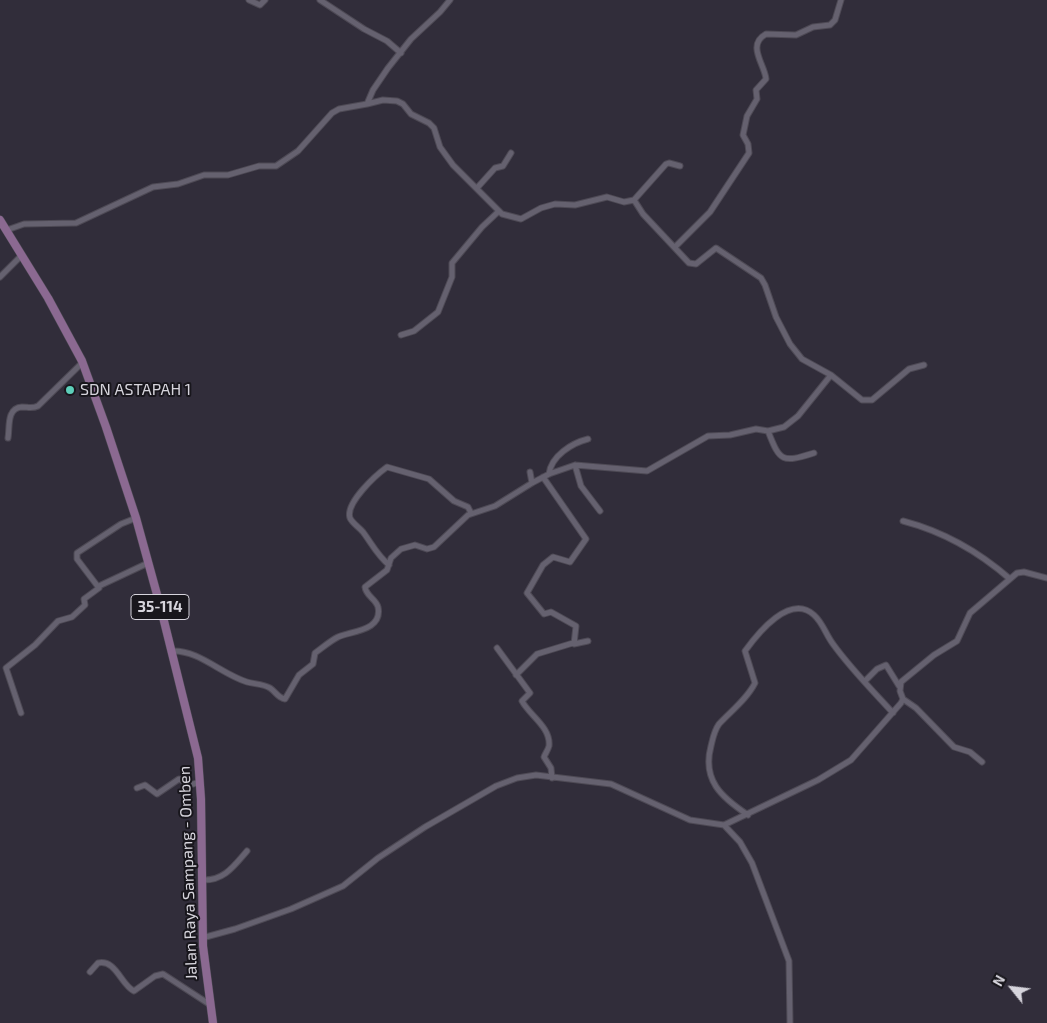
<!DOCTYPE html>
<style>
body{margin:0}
#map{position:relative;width:1047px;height:1023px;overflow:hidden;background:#312d3a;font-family:"Exo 2",sans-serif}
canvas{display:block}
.north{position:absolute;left:987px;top:963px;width:50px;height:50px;-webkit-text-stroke:4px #18161c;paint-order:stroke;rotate:299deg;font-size:14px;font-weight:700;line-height:20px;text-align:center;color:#d6d4dc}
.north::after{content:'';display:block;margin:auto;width:18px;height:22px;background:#d6d4dc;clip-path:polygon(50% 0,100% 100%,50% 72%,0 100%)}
</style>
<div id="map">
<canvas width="1047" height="1023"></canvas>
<div class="north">N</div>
</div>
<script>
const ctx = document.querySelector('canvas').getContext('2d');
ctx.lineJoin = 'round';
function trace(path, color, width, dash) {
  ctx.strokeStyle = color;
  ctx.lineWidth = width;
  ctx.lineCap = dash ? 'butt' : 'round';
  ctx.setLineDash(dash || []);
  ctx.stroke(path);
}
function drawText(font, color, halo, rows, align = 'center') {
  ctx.font = font + ' "Exo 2",sans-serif';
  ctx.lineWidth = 4;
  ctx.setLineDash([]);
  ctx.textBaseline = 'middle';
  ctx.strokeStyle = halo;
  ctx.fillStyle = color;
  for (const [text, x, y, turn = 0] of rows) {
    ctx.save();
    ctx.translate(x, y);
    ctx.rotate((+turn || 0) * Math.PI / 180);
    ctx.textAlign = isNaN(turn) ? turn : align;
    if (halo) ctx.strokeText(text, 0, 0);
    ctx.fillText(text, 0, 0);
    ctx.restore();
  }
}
const street = new Path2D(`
 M 249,0 L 260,5 L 265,0
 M 320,0 L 364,29 L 387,41 L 401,53
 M 367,104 L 383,100 L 397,101 L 403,104 L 411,114 L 429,123 L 434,128 L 440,147 L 453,165 L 502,214 L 521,219 L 541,208 L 555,204 L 575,205 L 607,197 L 624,202 L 634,200 L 643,214 L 689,263 L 696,264 L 716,248 L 761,278 L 765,285 L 776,317 L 790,344 L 802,359 L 831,375 L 798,416 L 784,427 L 768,431
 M 477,188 L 495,168 L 503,166 L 511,153
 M 634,200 L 666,164 L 669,163 L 680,166
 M 7,230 L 24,224 L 76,223 L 153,187 L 178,184 L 204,175 L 228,175 L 259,166 L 276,166 L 298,151 L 332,113 L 339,109 L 367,104 L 373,90 L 388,68 L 411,39 L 440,12 L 450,0
 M 675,247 L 710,212 L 749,153 L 748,144 L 743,135 L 747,116 L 757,99 L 756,90 L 766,79 C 765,65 746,45 766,34 L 796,35 L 813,27 L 830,25 L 835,20 L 841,0
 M 0,277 L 22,255
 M 401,335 L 414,331 L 438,312 L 452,277 L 452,263 L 482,227 L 499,211
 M 831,375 L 862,400 L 872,400 L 909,369 L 924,365
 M 8,438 C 10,428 6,408 22,407 C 28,407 32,409 38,406 L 82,363
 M 575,465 L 581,486 L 600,511
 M 549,474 C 551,456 572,443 588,439
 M 543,477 L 586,539 L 570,562 L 553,557 L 543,565 L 527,593 L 544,614 L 551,612 L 576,626 L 574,644 L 588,641
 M 532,483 L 549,474 L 575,465 L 647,471 L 708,436 L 730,435 L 756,429 L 768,431 C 780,462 782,463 814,453
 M 903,521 C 945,532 978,551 1010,579
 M 389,565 C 377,555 372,544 363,532 C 359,527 352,523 350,518 C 345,503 376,475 387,467 L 429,479 L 454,501 L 468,507 L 471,513
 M 99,586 L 148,563
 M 497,648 L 530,693 L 522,701 C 529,715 551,727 549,746 C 548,750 545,754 544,757 L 551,768 L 552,778
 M 172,651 C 199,650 221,674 247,682 C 254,684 264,684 270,688 C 276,692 278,698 285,699 L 299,675 L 313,664 L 315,653 C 322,648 330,641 338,637 C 351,631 383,631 378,607 C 376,599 366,596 365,587 L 387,570 L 391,558 L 401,549 L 415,545 L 427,549 L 434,547 L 468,515 L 495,506 L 532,483 L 530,472
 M 516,675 L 537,654 L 573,643
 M 865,681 L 877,669 L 886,665 L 899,686
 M 903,699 L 916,708 L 954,747 L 970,752 L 982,762
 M 21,713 L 6,668 L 35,645 L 58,621 L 72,617 L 85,605 L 84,599 L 99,588 L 77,559 L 77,553 L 121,524 L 136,518
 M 137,788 L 145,785 L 157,794 L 179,779 L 190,785 L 200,782
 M 748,815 C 721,797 702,780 711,746 C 713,738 714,731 719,724 C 731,711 747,699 755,683 L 745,651 C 758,633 790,593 814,615 C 823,623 826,635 833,644 C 851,669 873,691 893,713
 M 724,825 L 740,842 L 752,863 L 789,961 L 790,1023
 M 202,880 C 224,881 234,866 247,851
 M 202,938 L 235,929 L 291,909 L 343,886 L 378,858 L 425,827 L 496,786 L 517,778 L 536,775 L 611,784 L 690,820 L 724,825 L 818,780 L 851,760 L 901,703 L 903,699 L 900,691 L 901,682 L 934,655 L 957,641 L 970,613 L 1017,573 L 1024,572 L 1047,578
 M 90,972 L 98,963 C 116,959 121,985 134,991 L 155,976 L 163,974 L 209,1004`);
const primary = new Path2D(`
 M 0,220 L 48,298 L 82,361 L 106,427 L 136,518 L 161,609 L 198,758 L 201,799 L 203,946 L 213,1023`);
trace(street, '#4e4a55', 7);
trace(primary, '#4e4a55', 9);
trace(street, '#65616f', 5);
trace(primary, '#8b6991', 8);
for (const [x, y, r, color] of [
 [70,390,5,"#5dceb9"]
]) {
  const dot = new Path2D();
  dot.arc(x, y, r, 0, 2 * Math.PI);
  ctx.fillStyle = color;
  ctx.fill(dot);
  trace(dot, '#18161c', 2);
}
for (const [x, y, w] of [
 [160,607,58]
]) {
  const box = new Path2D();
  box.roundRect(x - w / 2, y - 12.5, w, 25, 4);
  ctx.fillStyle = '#18161c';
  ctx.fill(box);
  trace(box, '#d6d4dc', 1);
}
drawText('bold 15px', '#d6d4dc', null, [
 ["35-114",160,607]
]);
drawText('16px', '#d6d4dc', '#18161c', [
 ["SDN ASTAPAH 1",80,390]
], 'left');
drawText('16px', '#d6d4dc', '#18161c', [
 ["Jalan Raya Sampang - Omben",188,873,-92]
]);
</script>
